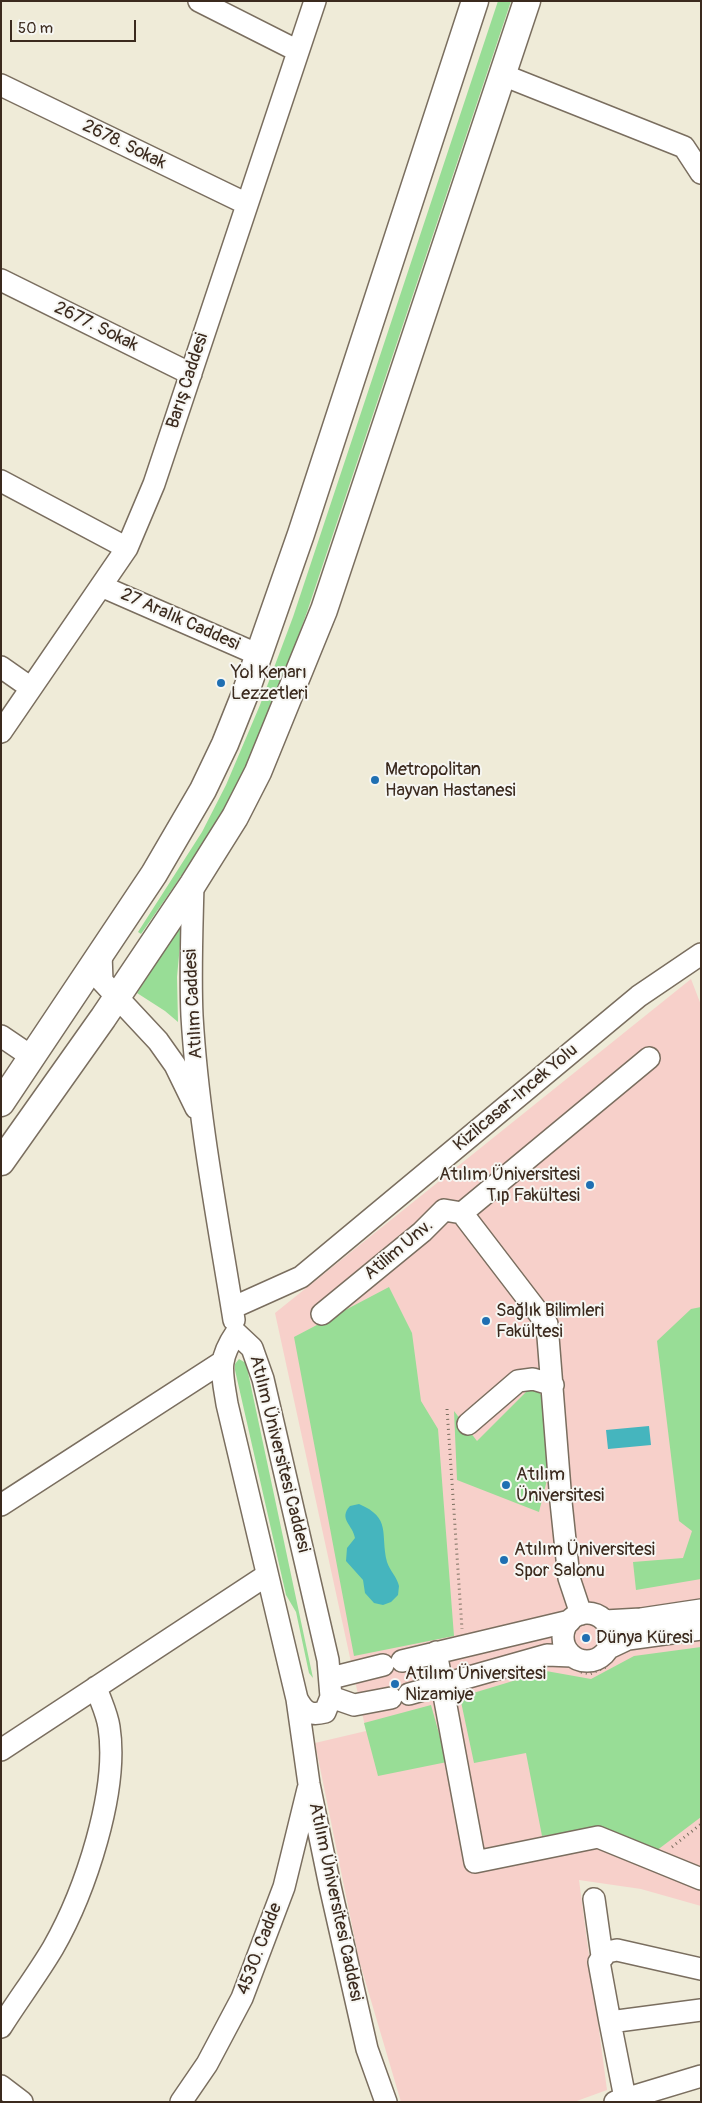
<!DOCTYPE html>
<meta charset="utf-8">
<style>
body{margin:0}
#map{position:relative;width:702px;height:2103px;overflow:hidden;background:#efebd8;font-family:Pangolin,sans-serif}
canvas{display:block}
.frame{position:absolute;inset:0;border:2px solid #3b2a1e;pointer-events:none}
.scale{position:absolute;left:10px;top:20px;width:126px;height:22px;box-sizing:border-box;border:2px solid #3b2a1e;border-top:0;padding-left:6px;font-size:15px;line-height:18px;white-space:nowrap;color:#3b2a1e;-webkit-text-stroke:4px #f6f6f2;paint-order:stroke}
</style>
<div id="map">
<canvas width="702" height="2103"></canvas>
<div class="frame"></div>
<div class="scale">50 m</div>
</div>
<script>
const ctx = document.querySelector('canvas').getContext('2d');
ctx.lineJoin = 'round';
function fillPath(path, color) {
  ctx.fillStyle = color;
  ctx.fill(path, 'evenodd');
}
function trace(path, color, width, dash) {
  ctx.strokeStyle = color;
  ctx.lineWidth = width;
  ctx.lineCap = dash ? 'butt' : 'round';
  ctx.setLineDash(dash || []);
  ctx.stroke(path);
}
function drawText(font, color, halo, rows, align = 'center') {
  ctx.font = font + ' Pangolin,sans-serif';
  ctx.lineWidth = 4;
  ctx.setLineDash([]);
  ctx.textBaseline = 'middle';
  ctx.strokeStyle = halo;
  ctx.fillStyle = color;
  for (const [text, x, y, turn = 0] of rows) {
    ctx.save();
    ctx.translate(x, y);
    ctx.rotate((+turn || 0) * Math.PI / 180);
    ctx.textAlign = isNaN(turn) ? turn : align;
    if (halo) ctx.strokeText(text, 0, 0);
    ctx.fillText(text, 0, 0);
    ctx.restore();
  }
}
fillPath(new Path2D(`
 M 691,979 L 701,1005 L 701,1906 L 641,1889 L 579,1880 L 607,2090 L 574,2102 L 401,2102 L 359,1960 L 315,1743 L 366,1731 L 275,1313 Z`), '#f7d0ca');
fillPath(new Path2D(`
 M 498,1 L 511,1 L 308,609 C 293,651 280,694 262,735 C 230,806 186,870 141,934 L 138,932 L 202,832 L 226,785 L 260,705 L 293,617 Z
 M 182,923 L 177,977 L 178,1022 L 165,1011 L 137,993 Z
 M 389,1287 L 412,1333 L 421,1401 L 438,1429 L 454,1636 L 354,1656 L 294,1337 Z
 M 701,1307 L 701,1579 L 636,1590 L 633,1562 L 683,1558 L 692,1531 L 679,1521 L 657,1341 L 691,1309 Z
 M 239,1359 L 246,1363 L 313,1678 L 309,1673 L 296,1612 L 286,1595 L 235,1370 L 235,1364 Z
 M 533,1385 L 545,1400 L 551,1464 L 539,1512 L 457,1480 L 454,1411 L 477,1441 Z
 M 701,1647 L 701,1817 L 656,1851 L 601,1827 L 542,1836 L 526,1753 L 474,1763 L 460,1697 L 546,1671 L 591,1679 L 634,1656 Z
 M 431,1705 L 447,1762 L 378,1776 L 364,1723 Z`), '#98dd96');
fillPath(new Path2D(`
 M 649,1426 L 651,1445 L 608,1449 L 606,1430 Z
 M 359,1504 C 392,1518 380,1534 387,1562 C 390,1571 397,1577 399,1586 L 398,1595 L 391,1602 L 383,1605 L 374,1603 L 365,1593 L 363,1580 L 346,1561 L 347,1548 L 355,1538 C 353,1525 338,1519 350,1506 Z`), '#45b5be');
const minor = new Path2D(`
 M 199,1 L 298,51
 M 503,75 L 684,147 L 701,173
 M 1,85 L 247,204
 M 1,280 L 191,374
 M 1,481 L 127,548
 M 101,586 L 259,655
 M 1,667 L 31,688
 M 1,732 L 127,548 L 154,484 L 315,1
 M 193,884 C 192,928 190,972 192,1016 C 198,1118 218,1220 234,1320
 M 101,954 L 102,981 L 158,1041 L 175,1065 L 196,1108
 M 1,1036 L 32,1057
 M 462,1213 L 649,1058
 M 232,1308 L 301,1277 L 639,996 L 701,954
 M 322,1314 L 422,1232 L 444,1210 L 462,1213 L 547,1324 L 561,1502 L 569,1578 L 581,1614
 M 236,1333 L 252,1348 L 263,1379 L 328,1660 L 331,1697 L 325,1712 C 310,1716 304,1712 297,1699 L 227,1404 C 222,1372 217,1361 236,1333 Z
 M 468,1424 L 518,1381 L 533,1379 L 553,1385
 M 1,1505 L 222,1362
 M563 1637a24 24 0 1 1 48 0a24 24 0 1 1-48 0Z
 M 605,1621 L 641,1619 L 701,1610
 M 609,1648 L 628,1639 L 701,1629
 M 436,1652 L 475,1862 L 598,1837 L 701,1879
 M 402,1661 L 570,1621
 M 331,1678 L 383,1665
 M 409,1694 L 547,1655 L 572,1656
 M 331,1697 L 354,1705 L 391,1698
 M 297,1699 L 309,1784 L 330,1886 L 367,2049 L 386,2102
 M 1,1750 L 267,1575
 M 594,1899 L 602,1956
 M 701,1969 L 617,1950 L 607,1952 L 599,1962 L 610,2022 L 701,2010
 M 610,2022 L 625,2098 L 629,2102
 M 1,2027 C 18,2000 37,1975 53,1948 C 85,1892 119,1791 109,1727 C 107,1713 100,1700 96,1687
 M 1,2086 L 22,2102
 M 181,2102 L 207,2064 L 242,1998 L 284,1887 L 308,1789
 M 615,2102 L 701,2076`);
const major = new Path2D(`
 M 1,1103 L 154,874 L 203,790 L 225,744 L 245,694 L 301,534 L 475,1
 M 1,1162 L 103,1018 L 193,884 L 235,817 L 258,772 L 324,610 L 527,1`);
trace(minor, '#7a6e5f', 24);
trace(major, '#7a6e5f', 29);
trace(new Path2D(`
 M 447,1409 L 462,1629
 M 581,1672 L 590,1674 L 606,1667
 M 672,1847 L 701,1824`), '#7a6e5f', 3, [1, 4]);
trace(minor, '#fff', 21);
trace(major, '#fff', 26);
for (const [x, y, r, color] of [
 [221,683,5,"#1f6fb2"],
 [375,780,5,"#1f6fb2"],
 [590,1185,5,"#1f6fb2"],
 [486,1321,5,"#1f6fb2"],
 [506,1485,5,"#1f6fb2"],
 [504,1560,5,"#1f6fb2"],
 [586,1638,5,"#1f6fb2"],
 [395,1684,5,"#1f6fb2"]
]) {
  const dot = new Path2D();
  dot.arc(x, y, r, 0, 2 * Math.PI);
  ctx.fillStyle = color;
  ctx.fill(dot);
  trace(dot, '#f6f6f2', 2);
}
drawText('18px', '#3b2a1e', '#f6f6f2', [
 ["2678. Sokak",124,145,26],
 ["2677. Sokak",96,327,26],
 ["Barış Caddesi",188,381,-72],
 ["27 Aralık Caddesi",180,620,24],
 ["Atılım Caddesi",194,1004,-93],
 ["Kizilcasar-Incek Yolu",516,1098,-40],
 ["Atilim Unv.",399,1250,-40],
 ["Atılım Üniversitesi Caddesi",279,1454,76],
 ["Atılım Üniversitesi Caddesi",335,1902,78],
 ["4530. Cadde",260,1949,-69]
]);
drawText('18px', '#3b2a1e', '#f6f6f2', [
 ["Yol Kenarı",231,673],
 ["Lezzetleri",231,694],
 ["Metropolitan",385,770],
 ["Hayvan Hastanesi",385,791],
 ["Atılım Üniversitesi",580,1175,"right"],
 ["Tıp Fakültesi",580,1196,"right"],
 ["Sağlık Bilimleri",496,1311],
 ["Fakültesi",496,1332],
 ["Atılım",516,1475],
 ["Üniversitesi",516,1496],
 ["Atılım Üniversitesi",514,1550],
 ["Spor Salonu",514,1571],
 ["Dünya Küresi",596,1638],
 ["Atılım Üniversitesi",405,1674],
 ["Nizamiye",405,1695]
], 'left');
</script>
